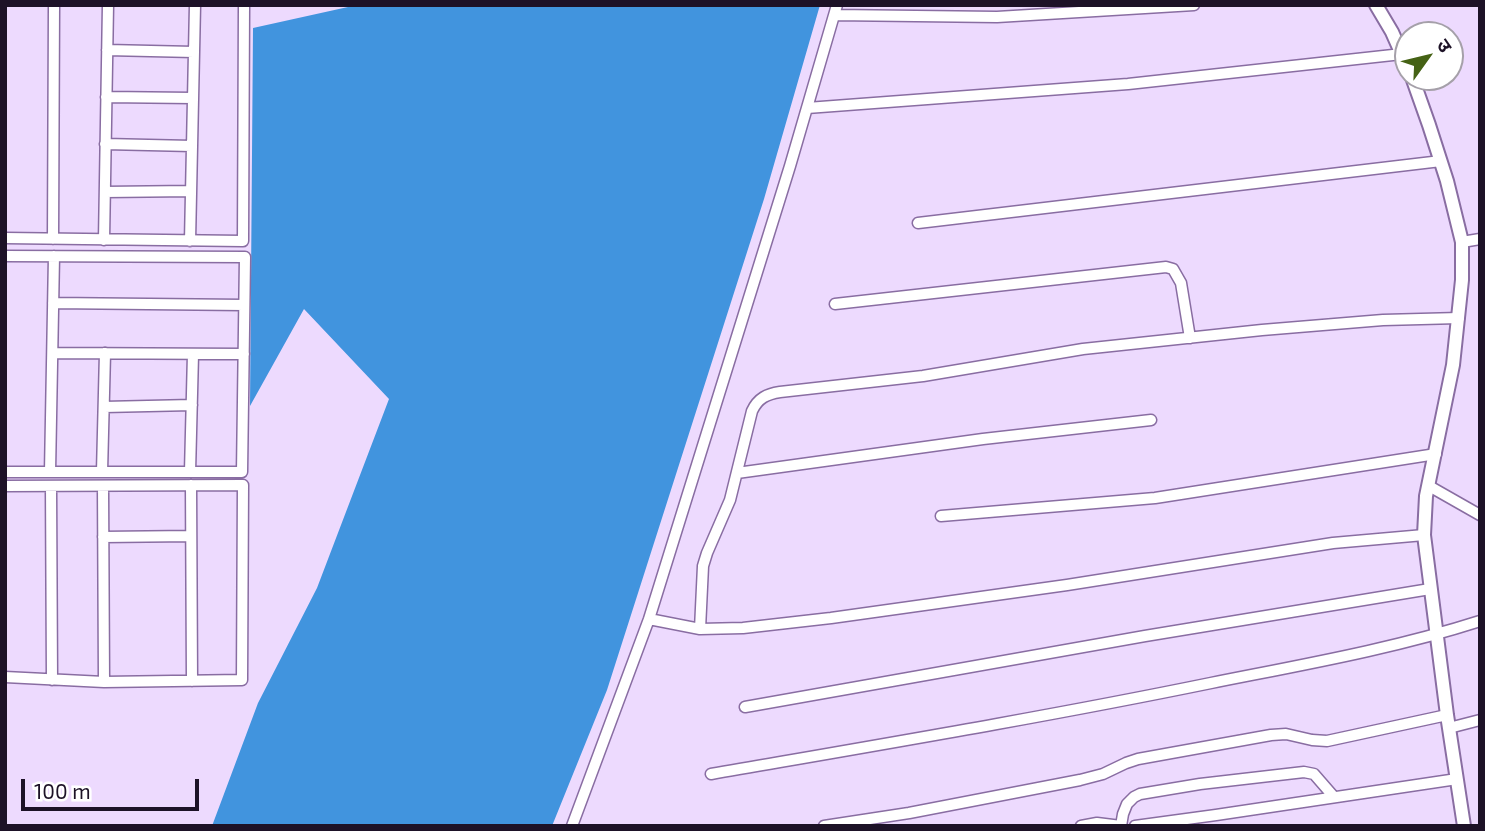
<!DOCTYPE html>
<meta charset="utf-8">
<style>
body{margin:0}
#map{position:relative;width:1485px;height:831px;overflow:hidden;background:#eddafe;font-family:"Exo 2","Noto Sans Devanagari",sans-serif}
canvas{display:block}
.frame{position:absolute;inset:0;border:7px solid #1d1227;pointer-events:none}
.north{position:absolute;left:1394px;top:21px;width:70px;height:70px;box-sizing:border-box;background:#fff;border:2px solid #a5a0a9;border-radius:50%;rotate:56deg;font-size:19px;font-weight:700;line-height:28px;text-align:center;color:#1d1227}
.north::after{content:'';display:block;margin:auto;width:24px;height:32px;background:#456215;clip-path:polygon(50% 0,100% 100%,50% 72%,0 100%)}
.scale{position:absolute;left:21px;top:779px;width:178px;height:32px;box-sizing:border-box;border:4px solid #1d1227;border-top:0;padding-left:9px;font-size:21px;line-height:24px;white-space:nowrap;color:#1d1227;-webkit-text-stroke:5px #fff;paint-order:stroke}
</style>
<div id="map">
<canvas width="1485" height="831"></canvas>
<div class="frame"></div>
<div class="north">उ</div>
<div class="scale">100 m</div>
</div>
<script>
const ctx = document.querySelector('canvas').getContext('2d');
ctx.lineJoin = 'round';
function fillPath(path, color) {
  ctx.fillStyle = color;
  ctx.fill(path, 'evenodd');
}
function trace(path, color, width, dash) {
  ctx.strokeStyle = color;
  ctx.lineWidth = width;
  ctx.lineCap = dash ? 'butt' : 'round';
  ctx.setLineDash(dash || []);
  ctx.stroke(path);
}
fillPath(new Path2D(`
 M 357,5 L 820,5 L 764,199 L 607,690 L 552,826 L 212,826 L 258,703 L 317,588 L 389,399 L 304,309 L 250,406 L 253,28 Z`), '#4194de');
const minor = new Path2D(`
 M 834,15 L 997,17 L 1194,5
 M 107,50 L 194,52
 M 106,97 L 193,98
 M 807,108 L 1128,84 L 1402,54
 M 105,144 L 192,146
 M 105,192 L 191,191
 M 918,223 L 1441,161
 M 5,238 L 243,241 L 244,5
 M 53,239 L 54,5
 M 104,240 L 108,5
 M 190,241 L 195,5
 M 1462,242 L 1480,239
 M 5,256 L 245,257 L 242,472 L 5,472
 M 53,303 L 244,305
 M 835,304 L 1166,267 L 1173,269 L 1181,283 L 1190,338
 M 53,353 L 244,354
 M 104,407 L 192,405
 M 50,472 L 54,256
 M 102,472 L 105,353
 M 190,472 L 193,354
 M 737,473 L 983,439 L 1151,420
 M 191,485 L 192,681
 M 5,486 L 243,485 L 242,680 L 104,682 L 5,677
 M 51,486 L 52,680
 M 103,486 L 104,682
 M 1429,486 L 1480,515
 M 941,516 L 1155,498 L 1436,454
 M 103,537 L 191,536
 M 649,619 L 700,629 L 743,628 L 831,618 L 1067,585 L 1333,543 L 1424,535
 M 700,629 L 703,566 L 707,553 L 730,500 L 752,411 C 758,398 767,394 780,392 L 923,376 L 1083,349 L 1262,330 L 1383,320 L 1459,318
 M 745,707 L 1145,636 L 1430,589
 M 1449,728 L 1480,720
 M 711,774 C 878,745 1045,717 1211,683 C 1301,665 1393,649 1480,621
 M 572,826 L 649,619 L 790,166 L 837,5
 M 824,826 L 909,813 L 1080,780 L 1103,774 L 1126,763 L 1138,759 L 1271,735 L 1286,734 L 1312,740 L 1327,741 L 1447,715
 M 1081,826 L 1097,823 L 1121,826
 M 1121,826 L 1123,814 L 1127,804 L 1134,797 L 1140,794 L 1200,784 L 1304,772 L 1314,774 L 1334,797
 M 1135,826 L 1216,815 L 1457,779`);
const tertiary = new Path2D(`
 M 1376,5 L 1392,32 L 1408,68
 M 1412,77 L 1429,125 L 1447,181 L 1462,242 L 1462,280 L 1453,365 L 1426,496 L 1424,535 L 1447,715 L 1464,826`);
trace(minor, '#896da2', 13);
trace(tertiary, '#896da2', 16);
trace(minor, '#fff', 10);
trace(tertiary, '#fff', 12);
</script>
